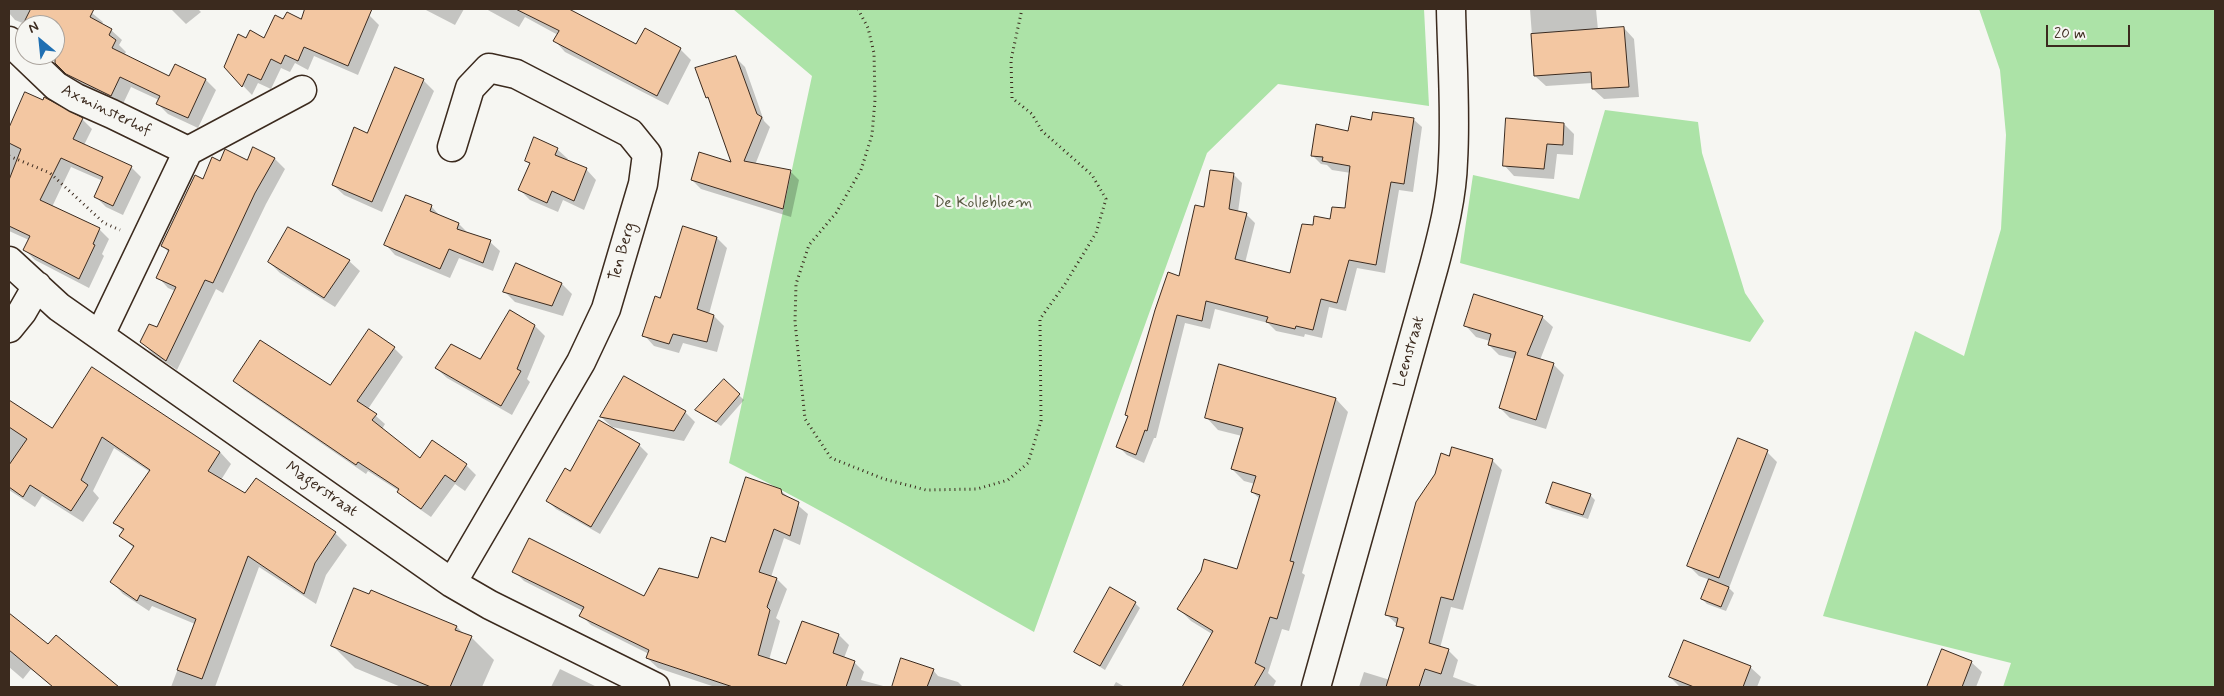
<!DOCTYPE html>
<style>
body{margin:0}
#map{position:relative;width:2224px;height:696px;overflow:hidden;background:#f6f6f2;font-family:Mynerve,sans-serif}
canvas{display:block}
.frame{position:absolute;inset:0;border:10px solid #3b2a1e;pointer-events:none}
.north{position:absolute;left:15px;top:15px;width:50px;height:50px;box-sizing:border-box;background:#f6f6f2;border:1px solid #aba49d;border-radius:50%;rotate:332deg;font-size:14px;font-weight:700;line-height:20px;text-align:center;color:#3b2a1e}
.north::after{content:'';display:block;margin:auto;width:18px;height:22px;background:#1f6fb2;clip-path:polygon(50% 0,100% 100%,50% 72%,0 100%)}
.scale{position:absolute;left:2046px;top:25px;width:84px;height:22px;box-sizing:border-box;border:2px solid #3b2a1e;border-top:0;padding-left:6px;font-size:15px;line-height:18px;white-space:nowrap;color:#3b2a1e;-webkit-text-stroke:4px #f6f6f2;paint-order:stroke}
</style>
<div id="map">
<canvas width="2224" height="696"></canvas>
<div class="frame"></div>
<div class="north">N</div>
<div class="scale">20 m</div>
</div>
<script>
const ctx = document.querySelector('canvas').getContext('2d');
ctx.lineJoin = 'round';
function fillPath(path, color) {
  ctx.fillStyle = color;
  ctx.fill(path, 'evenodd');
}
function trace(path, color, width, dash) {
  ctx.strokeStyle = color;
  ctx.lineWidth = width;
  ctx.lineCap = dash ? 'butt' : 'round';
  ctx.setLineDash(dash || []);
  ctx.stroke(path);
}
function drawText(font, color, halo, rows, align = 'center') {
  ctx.font = font + ' Mynerve,sans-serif';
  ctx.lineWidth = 4.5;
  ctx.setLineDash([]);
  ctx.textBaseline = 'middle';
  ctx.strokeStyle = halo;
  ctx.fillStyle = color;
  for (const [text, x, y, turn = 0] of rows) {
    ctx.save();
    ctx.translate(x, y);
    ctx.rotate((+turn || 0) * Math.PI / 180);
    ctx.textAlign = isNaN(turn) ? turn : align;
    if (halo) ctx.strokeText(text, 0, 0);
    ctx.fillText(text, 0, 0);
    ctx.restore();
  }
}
fillPath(new Path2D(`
 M 733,9 L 1424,9 L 1429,106 L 1278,84 L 1207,153 L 1034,632 C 933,576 834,515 729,463 L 812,76 Z
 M 1979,9 L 2215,9 L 2215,687 L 2003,687 L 2011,663 L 1823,616 L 1915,331 L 1964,356 L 2001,229 L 2006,135 L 2000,70 Z
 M 1605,110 L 1698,122 L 1702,153 L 1745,293 L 1764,321 L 1750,342 L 1460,263 L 1473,175 L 1579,199 Z`), '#ace3a7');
fillPath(new Path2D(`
 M 9,9 L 87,9 L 103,22 L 101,25 L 111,30 L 122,40 L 119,45 L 126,52 L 124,55 L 170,77 L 176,66 L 206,80 L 216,90 L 198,128 L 168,114 L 158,104 L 159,100 L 131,87 L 122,106 L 77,84 L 60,67 L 63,61 L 53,55 L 55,55 L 55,25 L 25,25 L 25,29 L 24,27 L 25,24 L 15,20 L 9,13 Z
 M 171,9 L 198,9 L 201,12 L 186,24 Z
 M 306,9 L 355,9 L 369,15 L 379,25 L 358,75 L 314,56 L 308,70 L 295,63 L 290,72 L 281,68 L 271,89 L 258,83 L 252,95 L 225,67 L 246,40 L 264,40 L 284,20 L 301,21 Z
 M 424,9 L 464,9 L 455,25 Z
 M 486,9 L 566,9 L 637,45 L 680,49 L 691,60 L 668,105 L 565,52 L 555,41 L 558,35 L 525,17 L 519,27 Z
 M 1530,9 L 1596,9 L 1598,30 L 1624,28 L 1634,39 L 1639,97 L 1604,99 L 1593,89 L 1593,83 L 1546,86 L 1535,76 Z
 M 736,58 L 745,67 L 764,121 L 770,127 L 755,165 L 790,171 L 799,180 L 791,217 L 701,189 L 692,180 L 733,164 L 712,102 L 707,98 Z
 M 423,80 L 434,91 L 382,212 L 344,195 L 333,185 L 368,135 Z
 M 26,94 L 82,119 L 92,129 L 84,145 L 131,167 L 141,177 L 123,215 L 106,207 L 96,197 L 103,181 L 71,167 L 52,207 L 99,229 L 109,239 L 102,254 L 104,256 L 89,288 L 35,260 L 25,250 L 29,240 L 9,231 L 9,140 L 12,135 L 9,131 Z
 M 1413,119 L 1422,127 L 1413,192 L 1399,190 L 1385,273 L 1357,268 L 1346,311 L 1329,307 L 1322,338 L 1305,334 L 1304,337 L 1276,331 L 1268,323 L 1215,309 L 1210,329 L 1185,323 L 1156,438 L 1154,438 L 1144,463 L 1127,455 L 1118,446 L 1129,417 L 1126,415 L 1205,208 L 1234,175 L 1242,183 L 1238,212 L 1246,214 L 1255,223 L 1245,263 L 1291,274 L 1314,227 L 1331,220 L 1346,210 L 1351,173 L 1332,170 L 1327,165 L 1321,164 L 1312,155 L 1349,132 L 1372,122 Z
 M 1564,124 L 1574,134 L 1573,155 L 1557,154 L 1554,179 L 1514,176 L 1504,165 Z
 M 253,149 L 275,159 L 285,169 L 266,204 L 223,293 L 216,289 L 177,370 L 152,353 L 142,342 L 158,329 L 175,291 L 168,288 L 158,277 L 169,253 L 163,246 L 203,180 L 221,163 L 248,161 Z
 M 557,149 L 568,159 L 567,161 L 586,169 L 596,180 L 584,210 L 563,200 L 558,212 L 530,200 L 520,190 L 531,165 L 526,161 Z
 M 431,206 L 441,217 L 459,224 L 469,234 L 490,242 L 500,251 L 493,271 L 459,258 L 450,278 L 395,255 L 386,245 Z
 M 684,227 L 717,238 L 727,248 L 709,314 L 714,316 L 724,326 L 717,352 L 683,343 L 679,353 L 654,346 L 644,335 L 661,299 Z
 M 349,261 L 360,271 L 335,307 L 280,273 L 269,262 Z
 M 516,265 L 562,284 L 572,294 L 563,316 L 515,302 L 505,292 Z
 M 510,312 L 535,326 L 545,336 L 527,379 L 530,382 L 512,415 L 447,378 L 436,368 L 480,360 Z
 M 1542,317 L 1553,327 L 1540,360 L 1553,364 L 1564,375 L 1546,429 L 1510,418 L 1500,408 L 1515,359 L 1499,355 L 1489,345 L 1490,341 L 1476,337 L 1466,326 Z
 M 394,348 L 403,357 L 368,409 L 385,424 L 382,429 L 421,460 L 433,442 L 466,465 L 476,475 L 465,491 L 455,484 L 431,517 L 408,501 L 399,491 L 368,471 L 366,474 L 244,390 L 234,381 L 331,387 Z
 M 1220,366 L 1336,399 L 1348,412 L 1302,573 L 1305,575 L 1289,631 L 1282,629 L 1268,673 L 1276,681 L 1273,687 L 1184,687 L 1212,634 L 1191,621 L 1179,609 L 1238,570 L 1260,499 L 1252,492 L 1255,484 L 1244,481 L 1232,469 L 1242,436 L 1218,430 L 1206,417 Z
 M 724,381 L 744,400 L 721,426 L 697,410 Z
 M 9,401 L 52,430 L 220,452 L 231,464 L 221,480 L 246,494 L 256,480 L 335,533 L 347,545 L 326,575 L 316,604 L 259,567 L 215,687 L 171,687 L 195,624 L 152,606 L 149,611 L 123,594 L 112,582 L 134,548 L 120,536 L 123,531 L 114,522 L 150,472 L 114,448 L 93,491 L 99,498 L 83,522 L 42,496 L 35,507 L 9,490 Z
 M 685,412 L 695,422 L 684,441 L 612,427 L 601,417 Z
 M 639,445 L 648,454 L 600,534 L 556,509 L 547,500 L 570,473 Z
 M 1767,452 L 1777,462 L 1729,588 L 1734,593 L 1726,611 L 1707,604 L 1702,599 L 1710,580 L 1699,576 L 1689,566 Z
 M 1450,457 L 1492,460 L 1502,470 L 1463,610 L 1451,607 L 1440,648 L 1448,650 L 1458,660 L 1453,677 L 1480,687 L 1359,687 L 1364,672 L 1390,680 L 1404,631 L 1386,614 Z
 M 780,490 L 808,514 L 800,545 L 784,538 L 771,577 L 777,579 L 787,589 L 776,618 L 780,621 L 769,660 L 787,666 L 803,623 L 839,635 L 849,645 L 844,658 L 854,662 L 864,672 L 861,680 L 887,687 L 715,687 L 658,668 L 647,658 L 649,654 L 591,625 L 581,615 L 583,611 L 524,581 L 514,571 L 644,598 L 699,579 L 726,544 Z
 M 1590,495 L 1595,500 L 1588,519 L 1552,508 L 1547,503 Z
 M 1135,603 L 1140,608 L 1105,670 L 1075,651 Z
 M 9,614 L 48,646 L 56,637 L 117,687 L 53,687 L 31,669 L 23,679 L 9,667 Z
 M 457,627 L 465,635 L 471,637 L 494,660 L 482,687 L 401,687 L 355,668 L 332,645 Z
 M 1942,651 L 1971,662 L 1982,672 L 1976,687 L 1928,687 Z
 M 902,660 L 933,670 L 938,676 L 958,682 L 963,687 L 893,687 Z
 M 1750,667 L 1761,677 L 1757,687 L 1680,687 L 1670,677 Z
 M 560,669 L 597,687 L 551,687 Z
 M 1116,682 L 1125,687 L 1113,687 Z`), '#0003');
const building = new Path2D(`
 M 31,9 L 94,9 L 90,17 L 112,29 L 109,35 L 116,40 L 112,48 L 169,76 L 175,64 L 206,79 L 188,118 L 156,104 L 160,96 L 120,77 L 111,96 L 66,74 L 55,63 L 55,25 L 25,25 L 25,29 L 22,27 Z
 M 305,9 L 372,9 L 348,66 L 304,47 L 298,61 L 285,55 L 281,64 L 271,59 L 261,80 L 248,74 L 242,87 L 224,67 L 238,34 L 246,38 L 250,30 L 264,38 L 275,15 L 283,19 L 287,12 L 301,19 Z
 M 516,9 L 569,9 L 636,44 L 645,28 L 681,48 L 657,96 L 553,41 L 559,31 Z
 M 1624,27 L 1629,87 L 1592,89 L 1591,72 L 1534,76 L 1531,34 Z
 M 736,56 L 757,114 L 762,117 L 744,161 L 791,170 L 783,209 L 691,180 L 699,152 L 731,162 L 708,97 L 706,98 L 695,68 Z
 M 395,67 L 424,79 L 372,202 L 332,185 L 354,127 L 367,133 Z
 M 25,92 L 43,100 L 44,97 L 83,118 L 73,139 L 132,166 L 113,206 L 94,197 L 103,177 L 61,158 L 40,200 L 100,228 L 93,244 L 95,245 L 79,279 L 23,250 L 30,236 L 9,226 L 9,180 L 21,149 L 9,143 L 9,128 Z
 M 1373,112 L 1414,118 L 1404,184 L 1391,182 L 1376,265 L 1349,260 L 1337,303 L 1321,299 L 1313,330 L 1296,326 L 1295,329 L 1266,322 L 1268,317 L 1206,301 L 1202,321 L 1177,315 L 1147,431 L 1145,430 L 1136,455 L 1116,447 L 1128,416 L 1125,415 L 1155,310 L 1168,272 L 1179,276 L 1195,205 L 1204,207 L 1210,170 L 1234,173 L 1229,209 L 1247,213 L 1235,259 L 1290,273 L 1302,224 L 1313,225 L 1314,216 L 1330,219 L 1332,207 L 1345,208 L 1350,166 L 1322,161 L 1323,157 L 1311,156 L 1316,124 L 1348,131 L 1351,116 L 1371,120 Z
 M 1506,118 L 1564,123 L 1563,145 L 1547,144 L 1544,169 L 1503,166 Z
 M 534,137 L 558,148 L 555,155 L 587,168 L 574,201 L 552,191 L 547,203 L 518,190 L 530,163 L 525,161 Z
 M 253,147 L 275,158 L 255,193 L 213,283 L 205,280 L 166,361 L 140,342 L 149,324 L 157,327 L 176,287 L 156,278 L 169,250 L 161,246 L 195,175 L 203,179 L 212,157 L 220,161 L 225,149 L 247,160 Z
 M 406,195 L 432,205 L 430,211 L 459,223 L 457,229 L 491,240 L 483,263 L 449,249 L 440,269 L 384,245 Z
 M 683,226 L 717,237 L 697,309 L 714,315 L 707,342 L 673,334 L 669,344 L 642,336 L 655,296 L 660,298 Z
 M 288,227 L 350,260 L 324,298 L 268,262 Z
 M 516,263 L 562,283 L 552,306 L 503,292 Z
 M 1474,294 L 1543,316 L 1527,355 L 1554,363 L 1536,420 L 1499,408 L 1516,352 L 1488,345 L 1491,334 L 1464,326 Z
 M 510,310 L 535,325 L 517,369 L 521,371 L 501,406 L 435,368 L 451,344 L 480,359 Z
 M 369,329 L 395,347 L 357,401 L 377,414 L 372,420 L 420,458 L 432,440 L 467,464 L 455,482 L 445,475 L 421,509 L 397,492 L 399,489 L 358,462 L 356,465 L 233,381 L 260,340 L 330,385 Z
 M 1219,364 L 1336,398 L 1290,561 L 1294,562 L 1277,619 L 1270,617 L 1255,663 L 1265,668 L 1254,687 L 1182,687 L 1213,631 L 1177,609 L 1201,571 L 1204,559 L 1237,569 L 1260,495 L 1251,492 L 1256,476 L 1231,469 L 1243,428 L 1205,418 Z
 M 92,367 L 220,452 L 208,471 L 245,493 L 256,478 L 336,532 L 315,563 L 304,594 L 248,556 L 202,679 L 177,670 L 196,619 L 140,595 L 137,601 L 110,582 L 134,546 L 119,536 L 124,529 L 113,523 L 150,470 L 102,437 L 81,480 L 88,485 L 71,511 L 30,485 L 23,497 L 9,487 L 9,465 L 27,439 L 9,427 L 9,400 L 52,428 Z
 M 624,376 L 686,411 L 674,431 L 600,417 Z
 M 724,379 L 740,394 L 716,422 L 695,410 Z
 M 599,420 L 640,444 L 591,527 L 546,501 L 565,468 L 570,471 Z
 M 1738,438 L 1768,450 L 1719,578 L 1687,566 Z
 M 1452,447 L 1493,459 L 1453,600 L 1441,597 L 1429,643 L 1449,649 L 1441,674 L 1425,669 L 1419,687 L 1386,687 L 1404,628 L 1396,626 L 1398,618 L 1385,615 L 1416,502 L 1435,474 L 1441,453 L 1449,456 Z
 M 746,477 L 781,489 L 782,494 L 799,502 L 790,536 L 774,529 L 759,572 L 777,578 L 767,607 L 770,610 L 758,655 L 786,664 L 802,621 L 839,634 L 833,653 L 855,661 L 846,687 L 733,687 L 646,658 L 649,650 L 579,616 L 584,607 L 512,572 L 529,538 L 644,596 L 659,568 L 698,578 L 711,537 L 725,542 Z
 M 1553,482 L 1591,494 L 1583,515 L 1546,503 Z
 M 1709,579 L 1729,587 L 1721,607 L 1701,599 Z
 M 1110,587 L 1136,602 L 1100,666 L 1074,652 Z
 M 354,588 L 369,594 L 371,590 L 399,602 L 457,626 L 455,630 L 472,636 L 450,687 L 431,687 L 331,646 Z
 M 9,613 L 48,644 L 56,635 L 119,687 L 53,687 L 9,650 Z
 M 1684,640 L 1751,666 L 1743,687 L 1694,687 L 1669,677 Z
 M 1942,649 L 1972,661 L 1962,687 L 1927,687 Z
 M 901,658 L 934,669 L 927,687 L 892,687 Z`);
fillPath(building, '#f3c7a2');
trace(building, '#3b2a1e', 1);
const minor = new Path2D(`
 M 9,41 L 56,86 L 76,98 L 112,114 L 188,151
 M 452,147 L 470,88 L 489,68 L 516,74 L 630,133 L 647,154 L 643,184 L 606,309 L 581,362 L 452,583
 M 9,261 L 59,307 L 452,583 L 490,605 L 655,687
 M 9,328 L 22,312 L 37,286
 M 100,335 L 188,151 L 302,90
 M 1316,687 L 1434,266 C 1443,232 1452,197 1453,161 C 1456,111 1452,59 1451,9`);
trace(minor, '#3b2a1e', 31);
trace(new Path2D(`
 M 858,9 L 868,28 L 874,53 L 875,100 L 872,135 L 861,170 L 836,213 L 809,245 L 796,284 L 795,322 L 805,419 L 831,458 L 884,479 L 926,490 L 977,489 L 1008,480 L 1028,463 L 1041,421 L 1040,319 L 1065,284 L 1096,233 L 1106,199 L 1092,175 L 1042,131 L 1032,114 L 1012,98 L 1011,60 L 1022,9
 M 9,156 L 50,173 L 104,223 L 120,230`), '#3b2a1e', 3, [1, 4]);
trace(minor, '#f6f6f2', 28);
drawText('16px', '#3b2a1e', '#f6f6f2', [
 ["Axminsterhof",106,111,26],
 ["Ten Berg",623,252,-74],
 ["Leenstraat",1410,352,-74],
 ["Magerstraat",321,490,35]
]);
drawText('16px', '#575840', '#f6f6f2', [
 ["De Kollebloem",983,204]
]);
</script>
